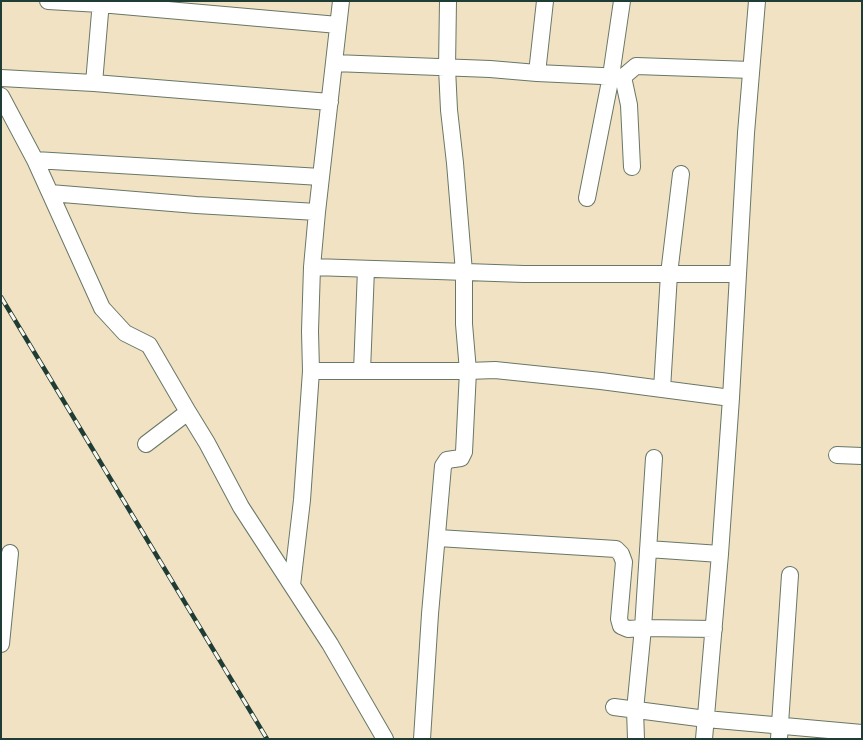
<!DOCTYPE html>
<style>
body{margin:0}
#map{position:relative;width:863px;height:740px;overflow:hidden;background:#f1e2c4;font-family:"Sorts Mill Goudy",serif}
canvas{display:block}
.frame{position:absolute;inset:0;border:2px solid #1f3d34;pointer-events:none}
</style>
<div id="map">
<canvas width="863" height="740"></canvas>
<div class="frame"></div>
</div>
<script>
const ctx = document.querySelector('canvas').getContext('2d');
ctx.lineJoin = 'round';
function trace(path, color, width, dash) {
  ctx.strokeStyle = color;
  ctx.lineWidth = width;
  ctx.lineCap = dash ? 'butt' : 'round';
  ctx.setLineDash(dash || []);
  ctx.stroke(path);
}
const minor = new Path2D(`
 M 48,1 L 100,4 L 338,25
 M 334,63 L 490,69 L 537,73 L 623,77 L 636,66 L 751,70
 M 537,73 L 545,1
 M 623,77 L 629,105 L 632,167
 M 1,78 L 94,83 L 330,102
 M 94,83 L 101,1
 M 1,96 L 35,160 L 102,308 L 125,333 L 149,345 L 188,412 L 207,443 L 241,507 L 330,644 L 385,739
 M 35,160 L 321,177
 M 50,193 L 196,205 L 317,212
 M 587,198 L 611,76 L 622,1
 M 312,267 L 437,271 L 524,274 L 738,274
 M 311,371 L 468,371 L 495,370 L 601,381 L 731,398
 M 362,371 L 366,269
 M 662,389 L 669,274 L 681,174
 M 146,444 L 188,412
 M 837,455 L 862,456
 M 438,538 L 616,549 L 621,554 L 624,562 L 619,619 L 621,626 L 628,629 L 643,628 L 714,629
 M 648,549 L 720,554
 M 292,585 L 302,500 L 311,371 L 310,331 L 312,267 L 317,212 L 341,1
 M 1,644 L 10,553
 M 614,707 L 706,719 L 862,733
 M 422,739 L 430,614 L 443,466 L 447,460 L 461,458 L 464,452 L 468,371 L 464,324 L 464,272 L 455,163 L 449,110 L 447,68 L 448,1
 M 636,739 L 635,710 L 643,628 L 654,458
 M 704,739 L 720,554 L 731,398 L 746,133 L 757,1
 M 779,739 L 790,575`);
trace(minor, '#687766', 18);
trace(minor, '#fff', 16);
const rail = new Path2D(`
 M 1,297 L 267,739`);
trace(rail, '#1f3d34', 4.5);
trace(rail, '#fbf7ec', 3, [9]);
</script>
